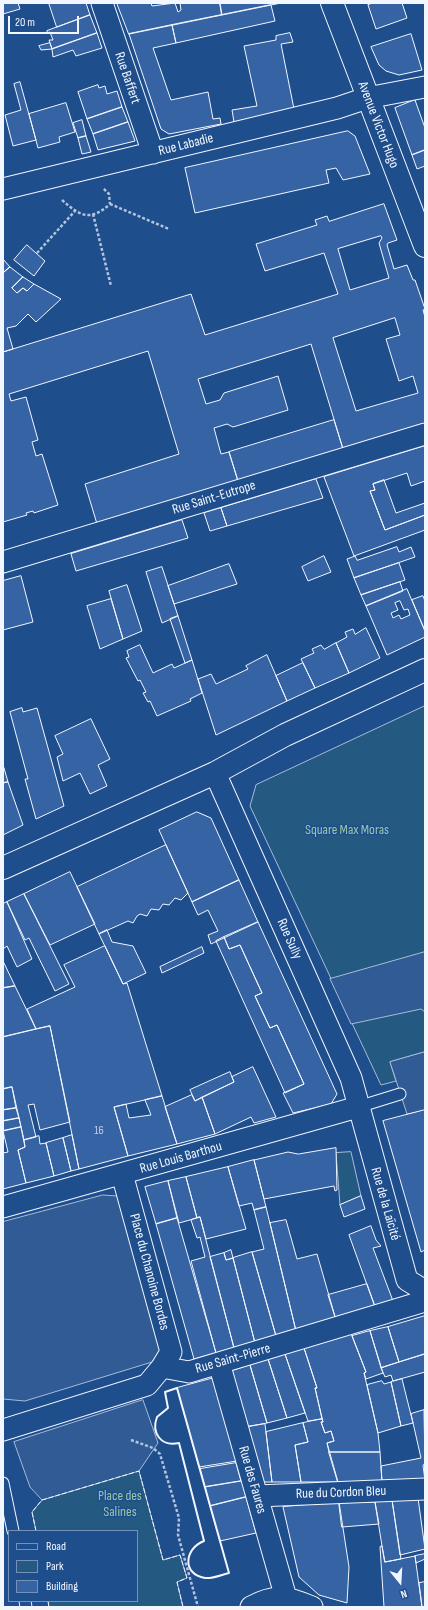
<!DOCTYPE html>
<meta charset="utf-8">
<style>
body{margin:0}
#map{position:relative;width:428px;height:1610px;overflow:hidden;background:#1f4e8c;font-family:"Sofia Sans Condensed",sans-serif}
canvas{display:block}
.frame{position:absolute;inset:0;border:4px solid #f2f6ff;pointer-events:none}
.legend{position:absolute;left:8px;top:1530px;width:130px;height:72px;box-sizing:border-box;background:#1f4e8c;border:1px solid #7391ba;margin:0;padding:5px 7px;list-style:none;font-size:12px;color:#f2f6ff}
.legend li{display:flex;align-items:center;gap:8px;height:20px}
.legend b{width:20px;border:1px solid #7391ba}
.north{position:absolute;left:380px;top:1562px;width:40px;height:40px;-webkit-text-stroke:3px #1f4e8c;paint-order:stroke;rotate:162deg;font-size:11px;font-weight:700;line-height:16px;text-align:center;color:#f2f6ff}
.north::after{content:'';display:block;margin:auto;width:14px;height:18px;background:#f2f6ff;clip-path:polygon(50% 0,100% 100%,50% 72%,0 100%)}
.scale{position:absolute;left:8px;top:16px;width:71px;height:18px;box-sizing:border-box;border:2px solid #f2f6ff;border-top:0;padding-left:5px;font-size:12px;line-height:14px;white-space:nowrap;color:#f2f6ff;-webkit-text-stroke:3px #1f4e8c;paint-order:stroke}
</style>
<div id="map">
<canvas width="428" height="1610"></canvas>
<div class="frame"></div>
<ul class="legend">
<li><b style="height:5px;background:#1f4e8c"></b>Road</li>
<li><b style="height:11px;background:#245a82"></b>Park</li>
<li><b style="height:11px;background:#3563a3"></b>Building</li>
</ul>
<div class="north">N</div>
<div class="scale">20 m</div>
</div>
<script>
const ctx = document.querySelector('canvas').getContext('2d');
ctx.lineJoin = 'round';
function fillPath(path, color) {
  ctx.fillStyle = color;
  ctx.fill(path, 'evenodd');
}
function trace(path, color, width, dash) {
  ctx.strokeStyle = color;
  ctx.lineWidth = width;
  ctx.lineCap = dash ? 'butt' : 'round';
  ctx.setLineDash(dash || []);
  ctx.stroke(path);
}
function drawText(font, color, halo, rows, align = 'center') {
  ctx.font = font + ' "Sofia Sans Condensed",sans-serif';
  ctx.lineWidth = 3;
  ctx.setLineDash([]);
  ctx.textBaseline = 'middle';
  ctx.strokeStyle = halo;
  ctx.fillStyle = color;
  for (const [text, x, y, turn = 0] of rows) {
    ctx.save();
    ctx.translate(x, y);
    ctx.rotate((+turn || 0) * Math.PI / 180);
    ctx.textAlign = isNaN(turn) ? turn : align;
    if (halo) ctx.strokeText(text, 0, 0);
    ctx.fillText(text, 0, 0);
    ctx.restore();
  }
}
const green = new Path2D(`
 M 425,706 L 425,1052 L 390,1062 L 396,1081 L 381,1085 L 250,806 L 256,785 Z
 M 351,1152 L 361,1196 L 340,1205 L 336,1153 Z
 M 139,1471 L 163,1560 L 180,1555 L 187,1578 L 177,1582 L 183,1607 L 49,1607 L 48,1601 L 137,1601 L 137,1531 L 36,1531 L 32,1512 L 42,1500 Z`);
fillPath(green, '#245a82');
trace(green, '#a8bbd7', 1);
const parking = new Path2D(`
 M 425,952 L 425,1012 L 421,1009 L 351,1024 L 330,979 Z
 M 425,1052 L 425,1111 L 407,1114 L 390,1062 Z
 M 103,1195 L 117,1196 L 164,1344 L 152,1362 L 25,1401 L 3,1399 L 3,1222 Z
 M 143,1400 L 158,1443 L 139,1471 L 42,1500 L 30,1487 L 14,1442 Z`);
fillPath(parking, '#305b95');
trace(parking, '#a8bbd7', 1);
const building = new Path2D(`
 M 3,3 L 18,3 L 20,9 L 3,14 Z
 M 49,3 L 86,3 L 90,15 L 57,27 Z
 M 117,3 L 151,3 L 152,6 L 175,3 L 178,12 L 181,10 L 180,3 L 220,3 L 222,15 L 129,34 Z
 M 220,3 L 281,3 L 222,15 Z
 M 373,3 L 402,3 L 407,18 L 376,29 L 368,5 Z
 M 271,5 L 275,21 L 176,43 L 172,25 Z
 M 90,15 L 97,33 L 52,49 L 49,40 L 53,40 L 50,32 L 47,33 L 47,31 Z
 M 172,25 L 176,43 L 153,48 L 171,100 L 208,92 L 213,119 L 220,118 L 221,124 L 169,134 L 161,129 L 129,34 Z
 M 97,33 L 102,48 L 76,56 L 73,50 L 53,57 L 52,49 Z
 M 290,33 L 293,42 L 281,44 L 294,109 L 234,122 L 232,110 L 257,106 L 244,46 L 276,40 L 276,36 Z
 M 411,34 L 422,70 L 399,75 L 386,71 L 379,65 L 371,47 Z
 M 50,43 L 52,49 L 41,50 L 39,46 Z
 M 20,82 L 36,140 L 13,146 L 5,115 L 21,110 L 14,84 Z
 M 98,85 L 99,88 L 105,86 L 107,94 L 117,91 L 122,107 L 87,119 L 78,92 Z
 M 415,100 L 425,128 L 425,150 L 412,155 L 395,108 Z
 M 66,103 L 75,132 L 59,137 L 60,142 L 38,148 L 29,114 Z
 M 122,107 L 128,122 L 93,134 L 87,119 Z
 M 82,120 L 86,136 L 78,138 L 73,123 Z
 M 128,122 L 135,141 L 98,150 L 93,134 Z
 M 348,131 L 355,136 L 370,174 L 343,180 L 336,168 L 326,170 L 329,183 L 195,213 L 185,168 Z
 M 86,136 L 91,152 L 82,154 L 78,138 Z
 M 425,150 L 425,166 L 417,169 L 412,155 Z
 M 384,204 L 397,240 L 388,243 L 387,245 L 394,269 L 407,265 L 413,280 L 415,280 L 425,309 L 423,310 L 425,317 L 425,425 L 343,449 L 311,344 L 198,379 L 206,404 L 220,400 L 224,393 L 278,376 L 288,410 L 233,427 L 227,424 L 214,428 L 221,454 L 229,452 L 238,481 L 97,524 L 85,484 L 179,454 L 148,351 L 9,394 L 11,401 L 26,397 L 38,440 L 32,442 L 36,456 L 42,454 L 58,505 L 34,513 L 33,511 L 26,513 L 27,515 L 3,522 L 3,352 L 191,294 L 205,335 L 338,294 L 324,253 L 265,271 L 256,244 L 317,225 L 315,220 L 327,216 L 329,221 ZM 381,236 L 382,238 L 379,243 L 389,278 L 350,290 L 338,249 ZM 395,318 L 400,335 L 386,339 L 399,381 L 413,376 L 418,393 L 356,411 L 333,338 Z
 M 27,245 L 45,261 L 34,276 L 14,260 Z
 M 3,259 L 10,267 L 3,273 Z
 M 10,267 L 23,277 L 12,288 L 17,293 L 23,288 L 27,291 L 34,284 L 61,299 L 36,322 L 28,314 L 16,326 L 7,328 L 13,349 L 3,352 L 3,273 Z
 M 23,277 L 34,284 L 27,291 L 23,288 L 17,293 L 12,288 Z
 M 334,420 L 343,449 L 238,481 L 229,452 Z
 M 425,446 L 425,481 L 411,486 L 407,473 L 373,484 L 375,490 L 370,491 L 385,530 L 425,515 L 425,530 L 354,556 L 324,477 Z
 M 316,479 L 323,498 L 227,526 L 221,508 Z
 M 384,480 L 396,513 L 425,503 L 425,515 L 385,530 L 370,491 L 375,490 L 373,484 Z
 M 221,508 L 227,526 L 210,531 L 204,513 Z
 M 182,520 L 188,538 L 76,571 L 71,554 Z
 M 397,547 L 399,552 L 411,547 L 415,557 L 354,578 L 347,559 L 355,556 L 357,560 Z
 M 324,556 L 331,572 L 308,581 L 302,567 Z
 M 399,563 L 405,580 L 361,595 L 354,578 Z
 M 229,564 L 237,584 L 174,604 L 168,586 Z
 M 162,567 L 178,616 L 162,623 L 146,572 Z
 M 21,576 L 33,622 L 3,630 L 3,581 Z
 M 400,582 L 403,591 L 366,606 L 361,595 Z
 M 127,585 L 142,631 L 123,639 L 109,591 Z
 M 407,589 L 425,631 L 425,637 L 387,655 L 366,606 ZM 400,601 L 404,610 L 408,609 L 410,615 L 401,619 L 399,615 L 393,618 L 391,613 L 398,610 L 395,603 Z
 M 423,596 L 425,601 L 425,631 L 412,600 Z
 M 111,599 L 123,639 L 100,649 L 87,606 Z
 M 178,616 L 192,660 L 185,663 L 170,619 Z
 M 366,628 L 380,658 L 349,673 L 336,643 L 347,637 L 345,632 L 353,629 L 355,634 Z
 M 336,643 L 349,673 L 315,688 L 301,659 L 314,653 L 312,649 L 321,645 L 324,649 Z
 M 140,645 L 153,673 L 172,664 L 174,668 L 192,660 L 202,693 L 190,699 L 191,701 L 157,716 L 150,701 L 148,702 L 143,693 L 146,692 L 140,680 L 138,681 L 126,658 L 129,657 L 127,651 Z
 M 267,655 L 287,701 L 216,735 L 198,679 L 211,674 L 216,684 L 248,669 L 246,666 Z
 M 303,663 L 315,688 L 287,701 L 276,676 Z
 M 22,708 L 23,712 L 37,708 L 64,806 L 36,819 L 25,779 L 28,779 L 10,712 Z
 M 91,719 L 110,759 L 98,765 L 107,786 L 90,794 L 80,773 L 63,781 L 57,757 L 63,754 L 55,736 Z
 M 4,768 L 8,782 L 3,783 L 3,769 Z
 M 8,782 L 23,825 L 3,835 L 3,783 Z
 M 197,812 L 211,818 L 239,880 L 192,902 L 159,830 Z
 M 166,845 L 188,893 L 181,900 L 175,898 L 169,905 L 163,904 L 159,910 L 151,909 L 147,916 L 140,914 L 137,916 L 133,923 L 128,921 L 99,934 L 77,887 Z
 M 70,872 L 95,924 L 50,945 L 24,894 Z
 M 239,880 L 258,922 L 211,944 L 208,935 L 218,931 L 208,910 L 198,915 L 192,902 Z
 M 24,894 L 69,984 L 55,991 L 29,938 L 25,940 L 7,902 Z
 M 7,902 L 32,959 L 17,967 L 7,946 L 3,949 L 3,904 Z
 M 258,922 L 337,1094 L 331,1104 L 293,1113 L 283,1093 L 304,1084 L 277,1025 L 270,1028 L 255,996 L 262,993 L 240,945 L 229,949 L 224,937 Z
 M 107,930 L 112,942 L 133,946 L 146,973 L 123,984 L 99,934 Z
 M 224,937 L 229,949 L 240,945 L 262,993 L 255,996 L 270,1028 L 277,1025 L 304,1084 L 285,1093 L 216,941 Z
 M 105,946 L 123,984 L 127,983 L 162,1096 L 114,1107 L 128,1156 L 79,1169 L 50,1026 L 36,1029 L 27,1009 L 75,987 L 64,965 Z
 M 202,947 L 204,953 L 162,973 L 160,967 Z
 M 3,961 L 15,986 L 3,988 Z
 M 15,986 L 36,1029 L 3,1037 L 3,988 Z
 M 50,1026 L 70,1122 L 40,1130 L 34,1104 L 28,1105 L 36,1137 L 24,1140 L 12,1087 L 3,1089 L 3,1037 Z
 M 253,1067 L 276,1117 L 254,1123 L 251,1117 L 215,1134 L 202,1097 L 234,1082 L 232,1077 Z
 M 230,1072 L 234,1082 L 195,1101 L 190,1090 Z
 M 12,1087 L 16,1108 L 3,1110 L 3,1089 Z
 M 192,1095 L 195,1101 L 202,1097 L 215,1134 L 177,1144 L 165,1107 Z
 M 162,1096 L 177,1144 L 128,1156 L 114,1107 L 126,1104 L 129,1118 L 151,1115 L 145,1100 Z
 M 16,1108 L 19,1118 L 3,1121 L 3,1110 Z
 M 425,1110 L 425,1250 L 421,1252 L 383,1121 Z
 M 19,1118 L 21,1127 L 3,1131 L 3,1121 Z
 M 21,1127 L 25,1147 L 18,1150 L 26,1183 L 3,1189 L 3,1153 L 8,1152 L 3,1131 Z
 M 72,1135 L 79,1169 L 71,1171 L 63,1138 Z
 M 39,1136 L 40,1144 L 46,1143 L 54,1176 L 26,1183 L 18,1150 L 25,1147 L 24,1140 Z
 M 63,1138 L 71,1171 L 54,1176 L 46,1143 Z
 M 336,1148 L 337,1190 L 335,1191 L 334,1186 L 264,1199 L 254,1160 L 288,1152 L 298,1154 Z
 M 254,1160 L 266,1207 L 254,1210 L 252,1203 L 239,1206 L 228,1167 Z
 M 228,1167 L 246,1229 L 206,1239 L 200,1217 L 197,1218 L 186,1177 Z
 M 186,1177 L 197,1218 L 179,1223 L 168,1181 Z
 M 168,1181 L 177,1218 L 156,1224 L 145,1187 Z
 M 361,1196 L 365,1209 L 344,1217 L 340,1205 Z
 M 266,1207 L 296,1331 L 276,1336 L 252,1252 L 264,1249 L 254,1210 Z
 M 200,1217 L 234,1348 L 216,1353 L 191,1261 L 205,1257 L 200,1237 L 197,1238 L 191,1220 Z
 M 177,1218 L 216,1353 L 194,1359 L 156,1224 Z
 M 286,1220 L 297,1259 L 317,1254 L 336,1320 L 296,1331 L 270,1223 Z
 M 371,1226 L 376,1240 L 381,1246 L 373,1248 L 393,1301 L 375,1307 L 349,1235 Z
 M 231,1250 L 233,1258 L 226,1260 L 224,1253 Z
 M 252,1252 L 276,1336 L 255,1343 L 233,1258 Z
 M 224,1253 L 226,1260 L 233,1258 L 255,1343 L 234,1348 L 210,1257 Z
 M 367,1284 L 376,1309 L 336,1320 L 328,1295 Z
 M 425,1316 L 425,1354 L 399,1362 L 388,1327 Z
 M 388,1327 L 399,1362 L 381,1368 L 370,1331 Z
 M 370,1331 L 383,1373 L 366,1379 L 364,1373 L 366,1372 L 352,1336 Z
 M 351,1333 L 366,1372 L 364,1373 L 378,1433 L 380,1452 L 329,1452 L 327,1443 L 334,1441 L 331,1431 L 325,1433 L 321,1422 L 323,1422 L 315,1388 L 317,1388 L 304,1348 Z
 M 304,1348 L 317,1388 L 315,1388 L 322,1419 L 308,1421 L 285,1354 Z
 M 285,1354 L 305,1413 L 287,1418 L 268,1359 Z
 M 425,1354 L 425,1372 L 393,1381 L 391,1375 L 385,1377 L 381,1368 Z
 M 268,1359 L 287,1418 L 267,1423 L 250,1365 Z
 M 250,1365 L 267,1423 L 246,1427 L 232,1371 Z
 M 214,1378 L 237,1461 L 199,1467 L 177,1388 Z
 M 402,1379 L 413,1423 L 401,1426 L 391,1382 Z
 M 382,1381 L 384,1384 L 391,1382 L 401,1426 L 378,1433 L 367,1385 Z
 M 424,1410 L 425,1464 L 423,1465 L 425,1481 L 382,1482 L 381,1466 L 421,1458 L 411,1414 Z
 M 322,1419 L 323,1422 L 321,1422 L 325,1433 L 331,1431 L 334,1441 L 327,1443 L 338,1482 L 301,1482 L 295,1445 L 308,1442 L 303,1423 Z
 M 303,1423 L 308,1442 L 295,1445 L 301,1482 L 272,1482 L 266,1432 Z
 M 265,1424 L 272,1482 L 260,1482 L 246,1427 Z
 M 329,1452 L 380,1452 L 382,1482 L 338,1482 Z
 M 236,1463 L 241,1481 L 205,1487 L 200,1469 Z
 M 242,1481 L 246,1497 L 210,1506 L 205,1487 Z
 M 246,1497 L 256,1533 L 220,1541 L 210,1506 Z
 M 418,1498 L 425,1549 L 400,1555 L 392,1500 Z
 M 375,1500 L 392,1500 L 401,1559 L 385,1562 Z
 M 339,1502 L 375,1502 L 379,1524 L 342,1527 Z
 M 339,1502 L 349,1567 L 347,1603 L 319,1595 L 299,1577 L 283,1507 Z
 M 382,1546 L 385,1562 L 415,1556 L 422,1607 L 384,1607 L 380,1547 Z
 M 425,1554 L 425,1559 L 416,1563 L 415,1556 Z
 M 425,1582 L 425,1607 L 422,1607 L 419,1583 Z`);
fillPath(building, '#3563a3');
trace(building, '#f2f6ff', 1);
const lane = new Path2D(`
 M 358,1107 L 400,1094
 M 3,1483 L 13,1531
 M 25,1601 L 26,1607`);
const street = new Path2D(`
 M 102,3 L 153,153
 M 3,189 L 337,108 L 367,98 L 425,87
 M 3,562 L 425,434
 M 215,773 L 351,1078 L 407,1280 L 425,1291
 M 3,1207 L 358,1107
 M 219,1363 L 286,1598
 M 162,1367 L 189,1372 L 425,1301
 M 3,1430 L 147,1385 L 162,1367 L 171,1352 L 122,1174
 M 257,1496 L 425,1489
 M 251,1607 C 276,1593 288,1597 312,1607`);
const secondary = new Path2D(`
 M 332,3 L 425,246
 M 3,868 L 215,773 L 285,735 L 425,670`);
trace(lane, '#f2f6ff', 13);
trace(street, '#f2f6ff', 23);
trace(secondary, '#f2f6ff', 24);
trace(new Path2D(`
 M 62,200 C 80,216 90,222 110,204 L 109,194 L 103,188
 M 110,204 L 169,229
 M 93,214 L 111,286
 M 37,253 L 75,211
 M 131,1440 L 153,1448 L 160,1454 L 179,1518 L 178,1535 L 198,1607`), '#b3c4dc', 2.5, [3, 2]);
trace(lane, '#1f4e8c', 11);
trace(street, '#1f4e8c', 21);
trace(secondary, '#1f4e8c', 22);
trace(new Path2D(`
 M 36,1531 L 32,1512 L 42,1500 L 139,1471 L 163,1560 L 180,1555 L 187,1578 L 177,1582 L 183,1607
 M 48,1601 L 49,1607`), '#f2f6ff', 1, [5, 2]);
trace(new Path2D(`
 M 177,1388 L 229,1573 C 221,1575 212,1579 205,1578 C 181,1574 185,1548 204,1541 L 179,1443 C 161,1447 151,1433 157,1417 L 168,1408 L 165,1392 Z`), '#f2f6ff', 2);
drawText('12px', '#c3d1e8', null, [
 ["16",99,1131]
]);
drawText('14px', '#f2f6ff', '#1f4e8c', [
 ["Rue Baffert",127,78,71],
 ["Avenue Victor Hugo",378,125,69],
 ["Rue Labadie",186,145,-14],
 ["Rue Saint-Eutrope",214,498,-17],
 ["Rue Sully",289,939,66],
 ["Rue Louis Barthou",181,1158,-16],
 ["Rue de la Laïcité",385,1204,74],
 ["Place du Chanoine Bordes",149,1272,75],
 ["Rue Saint-Pierre",233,1359,-16],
 ["Rue des Faures",252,1480,74],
 ["Rue du Cordon Bleu",341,1493,-2]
]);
drawText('14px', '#97c8a6', '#1f4e8c', [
 ["Square Max Moras",347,830],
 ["Place des",120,1496],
 ["Salines",120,1512]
]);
</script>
